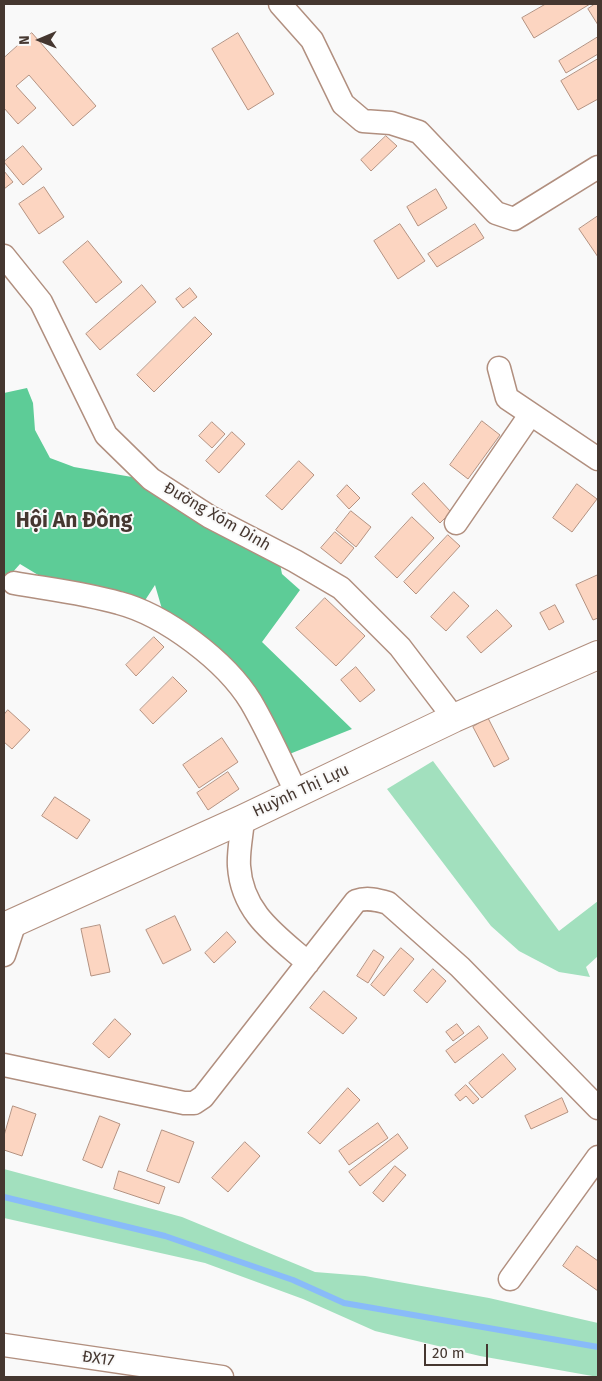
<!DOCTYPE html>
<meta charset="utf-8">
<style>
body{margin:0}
#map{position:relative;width:602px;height:1381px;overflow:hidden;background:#f9f9f9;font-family:"Fira Sans",sans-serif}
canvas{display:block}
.frame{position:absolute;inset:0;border:5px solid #453730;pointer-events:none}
.north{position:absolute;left:15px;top:15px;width:50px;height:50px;-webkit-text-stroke:4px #f9f9f9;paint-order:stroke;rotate:269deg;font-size:14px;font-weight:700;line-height:20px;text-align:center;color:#453730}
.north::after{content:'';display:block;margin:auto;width:18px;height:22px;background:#453730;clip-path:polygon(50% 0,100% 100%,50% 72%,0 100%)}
.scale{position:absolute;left:424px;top:1344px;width:64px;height:22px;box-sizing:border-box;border:2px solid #453730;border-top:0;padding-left:6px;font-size:15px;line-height:18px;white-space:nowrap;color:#453730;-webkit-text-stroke:4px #f9f9f9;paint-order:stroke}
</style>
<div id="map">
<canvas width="602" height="1381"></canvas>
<div class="frame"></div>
<div class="north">N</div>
<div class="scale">20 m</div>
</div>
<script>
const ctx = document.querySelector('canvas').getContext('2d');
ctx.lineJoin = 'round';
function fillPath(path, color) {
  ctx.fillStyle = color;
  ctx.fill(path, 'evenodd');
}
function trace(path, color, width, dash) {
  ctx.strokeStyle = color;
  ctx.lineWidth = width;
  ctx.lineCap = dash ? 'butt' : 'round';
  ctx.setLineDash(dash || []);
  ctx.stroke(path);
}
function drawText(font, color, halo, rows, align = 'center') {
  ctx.font = font + ' "Fira Sans",sans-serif';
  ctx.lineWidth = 4;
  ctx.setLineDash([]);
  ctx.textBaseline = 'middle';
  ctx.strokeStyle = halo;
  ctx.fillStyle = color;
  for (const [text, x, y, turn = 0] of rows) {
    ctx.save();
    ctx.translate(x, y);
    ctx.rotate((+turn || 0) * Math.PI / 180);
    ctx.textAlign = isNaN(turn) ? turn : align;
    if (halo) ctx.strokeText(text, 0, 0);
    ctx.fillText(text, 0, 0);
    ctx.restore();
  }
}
fillPath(new Path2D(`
 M 433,761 L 559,931 L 598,901 L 598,956 L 586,967 L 590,977 L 559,972 L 519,951 L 491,926 L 387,789 Z
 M 4,1169 L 182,1217 L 315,1272 L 365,1276 L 489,1298 L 598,1323 L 598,1377 L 480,1356 L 375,1331 L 303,1299 L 205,1263 L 4,1218 Z`), '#a2e0be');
fillPath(new Path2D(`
 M 27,388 L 33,403 L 35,430 L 50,458 L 74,467 L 132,477 L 234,539 L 279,559 L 282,574 L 300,590 L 262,642 L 352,729 L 277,759 L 209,652 L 164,616 L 155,585 L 142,605 L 86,604 L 20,564 L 4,582 L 4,393 Z`), '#5dcc97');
trace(new Path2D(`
 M 4,1197 L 165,1236 L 293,1280 L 344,1303 L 598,1347`), '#89bbf9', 6);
const building = new Path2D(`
 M 546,4 L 590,4 L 534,38 L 522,18 Z
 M 595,4 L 598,4 L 598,25 L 588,9 Z
 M 32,33 L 96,106 L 73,126 L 29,75 L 16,86 L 36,108 L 18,124 L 4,108 L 4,58 Z
 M 238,33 L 274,94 L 248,110 L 212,49 Z
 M 598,37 L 598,54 L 566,73 L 559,61 Z
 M 598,59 L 598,99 L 578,110 L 561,81 Z
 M 386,136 L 397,146 L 371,171 L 361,160 Z
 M 23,146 L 42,169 L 23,185 L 4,162 Z
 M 4,171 L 13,182 L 4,189 Z
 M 44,187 L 64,217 L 39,234 L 19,204 Z
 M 436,189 L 447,208 L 418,226 L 407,207 Z
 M 598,216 L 598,257 L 579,229 Z
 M 400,224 L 425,261 L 398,279 L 374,241 Z
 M 475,224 L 484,238 L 437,267 L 428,254 Z
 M 88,241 L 122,282 L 96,303 L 63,262 Z
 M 142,285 L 156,302 L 100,350 L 86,334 Z
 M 190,288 L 197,297 L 183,308 L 176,299 Z
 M 195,317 L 212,334 L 154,392 L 137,375 Z
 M 482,421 L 500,435 L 468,479 L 450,465 Z
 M 212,422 L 225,434 L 212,448 L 199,436 Z
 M 232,432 L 245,444 L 219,473 L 206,461 Z
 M 299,461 L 314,475 L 282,510 L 266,496 Z
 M 424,483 L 451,512 L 440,523 L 412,494 Z
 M 577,484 L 597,499 L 572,532 L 553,518 Z
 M 347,485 L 360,498 L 349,509 L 337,496 Z
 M 351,511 L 371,527 L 356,547 L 336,530 Z
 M 412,517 L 434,538 L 397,578 L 375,557 Z
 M 335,532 L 354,548 L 341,564 L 321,548 Z
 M 448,535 L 460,546 L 416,594 L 404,582 Z
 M 598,575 L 598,618 L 593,620 L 576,585 Z
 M 454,592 L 469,606 L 446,631 L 431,617 Z
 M 325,598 L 365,636 L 336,666 L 296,628 Z
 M 555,605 L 564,622 L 549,630 L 540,613 Z
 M 497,610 L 512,626 L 481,653 L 467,637 Z
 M 154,637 L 164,647 L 136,676 L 126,665 Z
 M 356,667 L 375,690 L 360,702 L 341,680 Z
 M 173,677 L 187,691 L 153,724 L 140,710 Z
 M 8,710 L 30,730 L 12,749 L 4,742 L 4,715 Z
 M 488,718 L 509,759 L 494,767 L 473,727 Z
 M 222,738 L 238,762 L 199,788 L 183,765 Z
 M 228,772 L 239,789 L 208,810 L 197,793 Z
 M 55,797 L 90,820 L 77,839 L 42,816 Z
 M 175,916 L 191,950 L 163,964 L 146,930 Z
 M 100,925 L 110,972 L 91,976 L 81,929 Z
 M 227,932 L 236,942 L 214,963 L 205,953 Z
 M 401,948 L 414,959 L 384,996 L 371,985 Z
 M 374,950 L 384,957 L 368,983 L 357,976 Z
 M 433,969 L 446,981 L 427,1003 L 414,991 Z
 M 324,991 L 357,1018 L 343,1034 L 310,1008 Z
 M 115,1019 L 131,1034 L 109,1058 L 93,1044 Z
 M 457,1024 L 464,1033 L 453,1041 L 446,1032 Z
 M 479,1026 L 488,1038 L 455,1063 L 446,1051 Z
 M 503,1054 L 516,1069 L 482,1098 L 469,1083 Z
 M 466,1085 L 479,1099 L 473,1104 L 466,1096 L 460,1101 L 455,1095 Z
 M 348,1088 L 360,1100 L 320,1144 L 308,1133 Z
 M 562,1098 L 568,1112 L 531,1129 L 525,1116 Z
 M 13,1106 L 36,1114 L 22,1156 L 4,1150 L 4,1136 Z
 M 100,1116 L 120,1124 L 102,1168 L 83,1160 Z
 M 378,1123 L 388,1138 L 349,1165 L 339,1151 Z
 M 162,1130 L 194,1142 L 179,1183 L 147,1171 Z
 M 398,1134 L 408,1148 L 360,1186 L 349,1172 Z
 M 245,1142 L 260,1156 L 228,1192 L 212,1178 Z
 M 395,1166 L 406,1175 L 383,1202 L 373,1193 Z
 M 119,1171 L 165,1187 L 159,1204 L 114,1189 Z
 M 577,1246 L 598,1261 L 598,1291 L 563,1266 Z`);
fillPath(building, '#fcd5c1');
trace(building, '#b49281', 1);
const street = new Path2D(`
 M 280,4 L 312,40 L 343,104 L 363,121 L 391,123 L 419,132 L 496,213 L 514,219 L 598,167
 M 4,256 L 41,302 L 106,435 L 151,479 L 210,517 L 295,561 L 341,588 L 400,647 L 454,718
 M 499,368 L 507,398 L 598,459
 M 456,523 L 530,415
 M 14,583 C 48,589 84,593 119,603 C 165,615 226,661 251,702 C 268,731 282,763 297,794
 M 243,819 C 242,834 238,851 239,866 C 242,913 276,935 308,963
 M 4,955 L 15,922
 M 4,1065 L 184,1103 L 194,1103 L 203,1097 L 356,901 C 367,897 378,900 388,903 L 460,967 L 598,1108
 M 510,1279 L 598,1157
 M 4,1345 L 222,1377`);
const secondary = new Path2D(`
 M 4,927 L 243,819 L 454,718 L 598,655`);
trace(street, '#b18f7f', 25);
trace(secondary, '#b18f7f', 30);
trace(street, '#fff', 22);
trace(secondary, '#fff', 28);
drawText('16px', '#453730', '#f9f9f9', [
 ["Đường Xóm Dinh",217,517,30],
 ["Huỳnh Thị Lựu",301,791,-25],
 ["ĐX17",98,1359,8]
]);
drawText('bold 21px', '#453730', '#f9f9f9', [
 ["Hội An Đông",74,521]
]);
</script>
